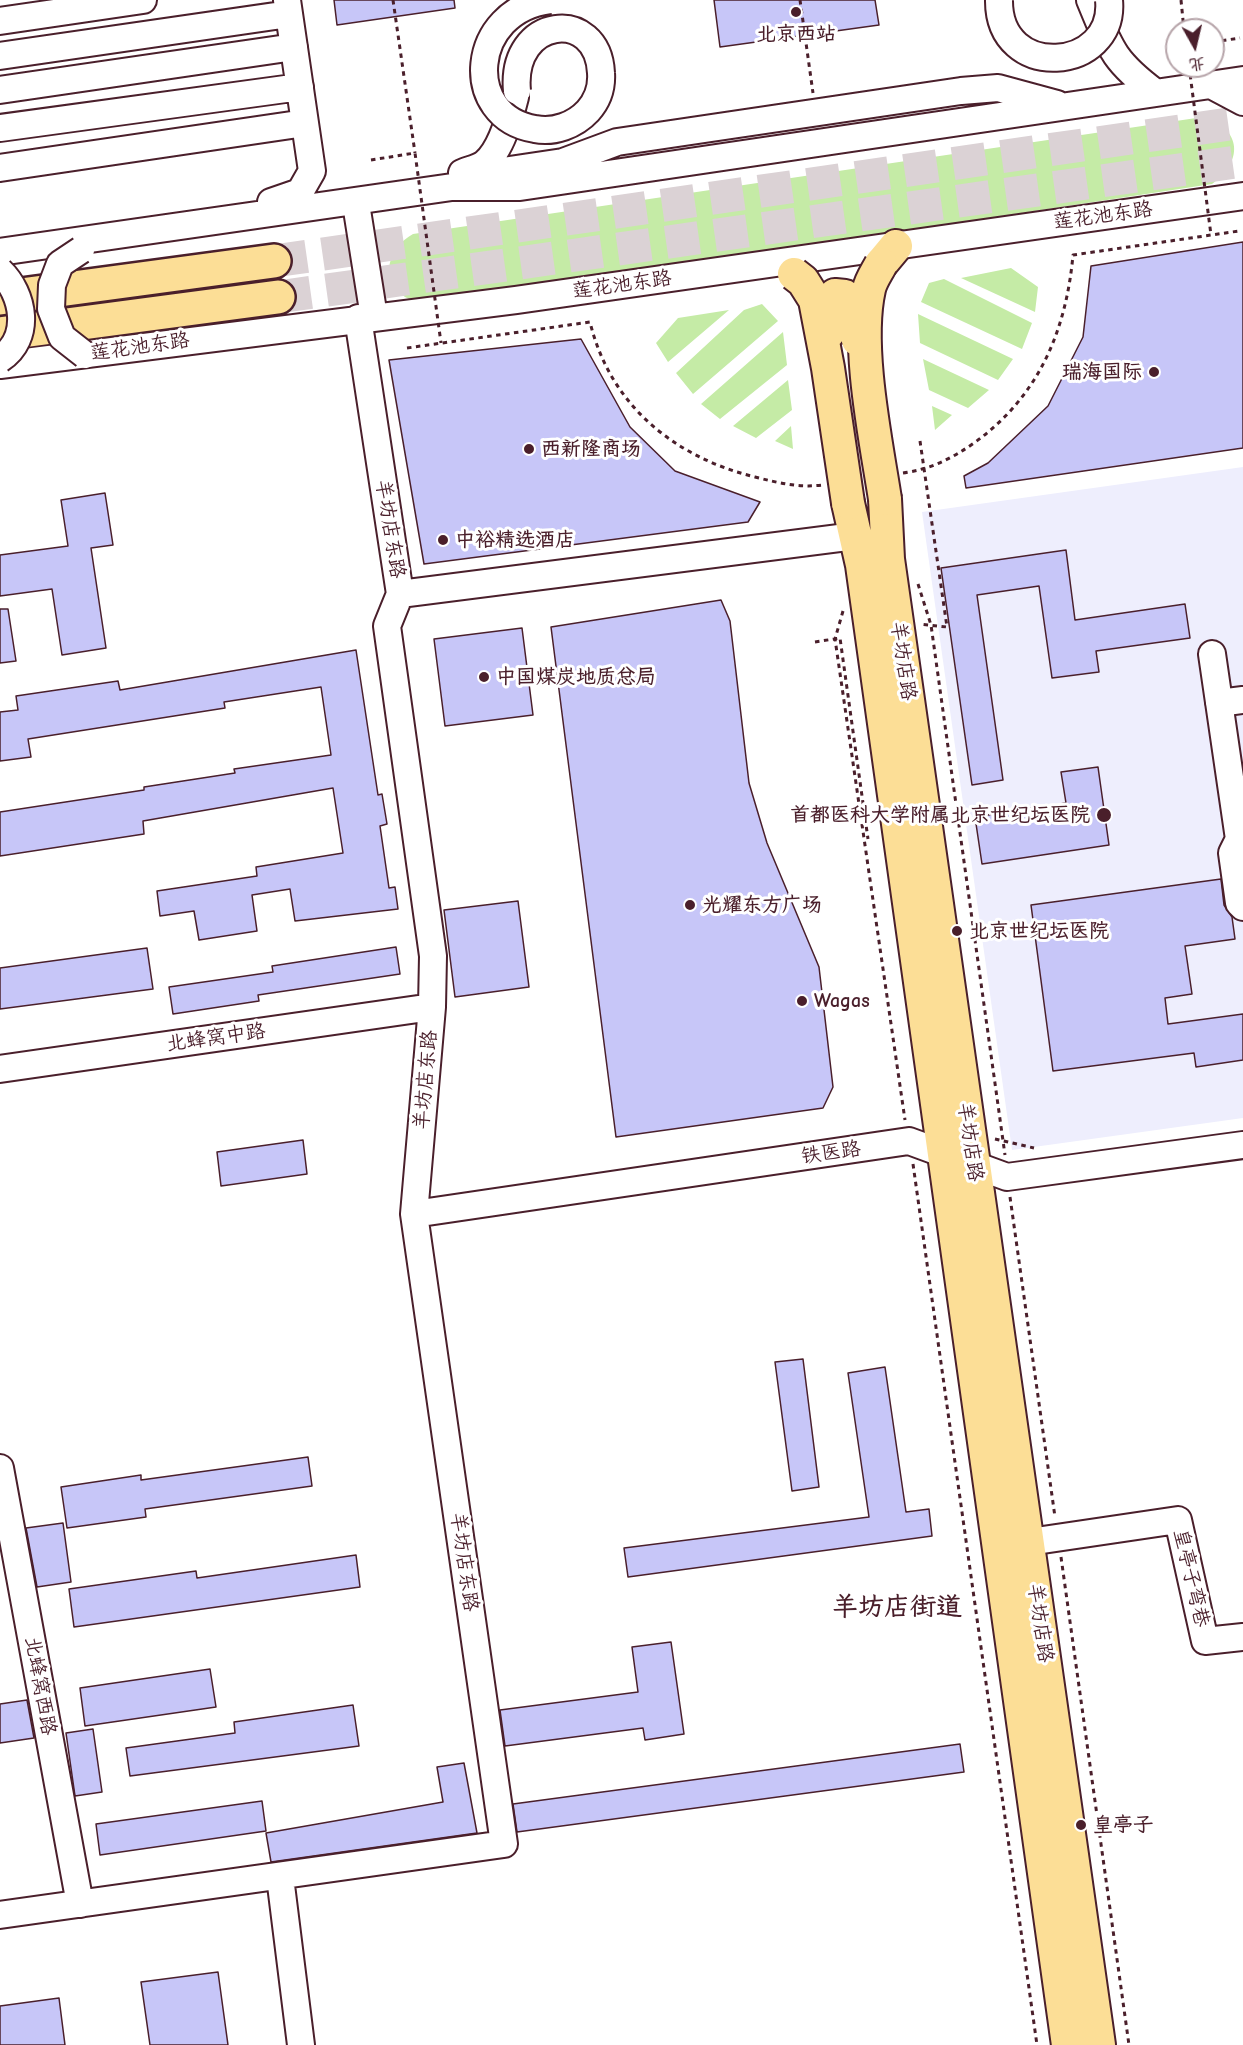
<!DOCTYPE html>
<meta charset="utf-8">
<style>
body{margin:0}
#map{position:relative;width:1243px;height:2045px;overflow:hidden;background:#fff;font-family:"Comic Neue","LXGW WenKai TC",sans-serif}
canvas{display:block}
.north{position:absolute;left:1165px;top:18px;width:60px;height:60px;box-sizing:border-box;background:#fff;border:2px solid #b7a5aa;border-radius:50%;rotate:172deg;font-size:16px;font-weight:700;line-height:24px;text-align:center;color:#4a1f2b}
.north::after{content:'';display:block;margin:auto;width:21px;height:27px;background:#4a1f2b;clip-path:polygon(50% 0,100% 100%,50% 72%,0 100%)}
</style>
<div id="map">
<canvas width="1243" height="2045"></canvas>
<div class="north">北</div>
</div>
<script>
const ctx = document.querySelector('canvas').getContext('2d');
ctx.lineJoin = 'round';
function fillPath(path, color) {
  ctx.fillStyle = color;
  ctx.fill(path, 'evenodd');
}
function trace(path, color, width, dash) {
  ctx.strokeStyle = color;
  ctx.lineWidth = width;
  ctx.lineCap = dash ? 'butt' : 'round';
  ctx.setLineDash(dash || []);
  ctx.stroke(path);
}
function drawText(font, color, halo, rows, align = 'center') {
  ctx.font = font + ' "Comic Neue","LXGW WenKai TC",sans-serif';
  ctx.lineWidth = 6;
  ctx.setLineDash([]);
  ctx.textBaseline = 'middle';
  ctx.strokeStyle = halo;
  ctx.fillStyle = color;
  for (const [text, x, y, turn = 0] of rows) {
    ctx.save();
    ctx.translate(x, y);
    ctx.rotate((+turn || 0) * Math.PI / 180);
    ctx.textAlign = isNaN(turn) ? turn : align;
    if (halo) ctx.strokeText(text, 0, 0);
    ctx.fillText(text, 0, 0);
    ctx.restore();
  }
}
fillPath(new Path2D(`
 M 1243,467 L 1243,1118 L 1012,1150 L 922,512 Z`), '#eeeefd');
fillPath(new Path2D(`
 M 1203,117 C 1243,129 1243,162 1212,184 L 423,304 C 417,302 410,300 405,297 C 378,278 389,247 413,234 Z
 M 1011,268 L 1038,287 L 1035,312 L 961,278 Z
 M 944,279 L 1032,323 L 1022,349 L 921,302 L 929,283 Z
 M 762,304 L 778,321 L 693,394 L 676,373 L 744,310 Z
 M 729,310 L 668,362 L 656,343 L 678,318 Z
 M 918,314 L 1013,359 L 998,380 L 920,343 Z
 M 783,332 L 787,365 L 720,419 L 701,404 Z
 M 923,359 L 989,390 L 968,408 L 929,390 Z
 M 788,380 L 792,410 L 756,438 L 733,426 Z
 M 932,406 L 952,415 L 935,430 Z
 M 791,426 L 793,449 L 775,441 Z`), '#c5eba6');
const building = new Path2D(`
 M 334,0 L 454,0 L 455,8 L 337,25 Z
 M 714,0 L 875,0 L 879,25 L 720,47 Z
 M 1243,242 L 1243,448 L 966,488 L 964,476 L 988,463 L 1048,406 L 1083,337 L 1091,266 Z
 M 581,339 L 630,427 L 675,471 L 760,502 L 748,522 L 424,564 L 389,360 Z
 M 105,493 L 113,545 L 91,548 L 106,648 L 62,655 L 52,589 L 0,596 L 0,555 L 68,546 L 61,500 Z
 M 1066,550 L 1075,620 L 1185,604 L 1190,638 L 1096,651 L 1099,672 L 1052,678 L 1039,586 L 977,595 L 1003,780 L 972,785 L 941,568 Z
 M 721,600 L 730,621 L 749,783 L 767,843 L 819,967 L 833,1087 L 823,1108 L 616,1137 L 551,627 Z
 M 0,609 L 8,609 L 16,661 L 0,663 Z
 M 522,628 L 533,715 L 445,726 L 434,639 Z
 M 356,650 L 378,795 L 382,794 L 387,824 L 380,826 L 389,888 L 395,887 L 398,909 L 295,921 L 290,889 L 252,895 L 257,931 L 199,940 L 194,911 L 160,916 L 157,891 L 257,876 L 256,867 L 343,853 L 333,788 L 143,821 L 144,834 L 0,856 L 0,812 L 144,790 L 144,787 L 235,773 L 234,769 L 331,755 L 321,687 L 224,702 L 225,708 L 28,739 L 31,757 L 0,761 L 0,712 L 18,710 L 16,696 L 118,681 L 120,690 Z
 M 1098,767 L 1109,845 L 982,864 L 975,817 L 1066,803 L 1061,772 Z
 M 1221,879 L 1224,905 L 1232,917 L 1235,939 L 1185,946 L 1192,994 L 1165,998 L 1168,1024 L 1243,1014 L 1243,1060 L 1196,1067 L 1194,1053 L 1053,1071 L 1031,905 Z
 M 518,901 L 529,987 L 455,997 L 444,910 Z
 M 396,947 L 400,974 L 258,995 L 259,1001 L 173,1014 L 169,987 L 273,972 L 272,966 Z
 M 147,948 L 153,989 L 0,1009 L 0,968 Z
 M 303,1140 L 307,1174 L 221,1186 L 217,1152 Z
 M 803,1359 L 819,1487 L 792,1491 L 775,1362 Z
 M 885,1367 L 906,1512 L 929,1509 L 932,1536 L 628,1577 L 624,1548 L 869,1517 L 848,1373 Z
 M 308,1457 L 312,1486 L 145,1509 L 146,1517 L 67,1528 L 61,1487 L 141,1475 L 141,1480 Z
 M 63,1523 L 71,1582 L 37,1587 L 26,1528 Z
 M 356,1555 L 360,1587 L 74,1627 L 69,1589 L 196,1571 L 197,1578 Z
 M 671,1642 L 684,1734 L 645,1740 L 643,1728 L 505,1746 L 500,1710 L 638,1692 L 632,1647 Z
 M 210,1669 L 216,1707 L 85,1726 L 80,1688 Z
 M 27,1700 L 34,1738 L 0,1743 L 0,1704 Z
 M 353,1705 L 359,1746 L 130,1776 L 126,1748 L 235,1733 L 234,1722 Z
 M 93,1729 L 102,1792 L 75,1796 L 66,1733 Z
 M 960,1744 L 964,1772 L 517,1832 L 513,1804 Z
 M 464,1763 L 477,1833 L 271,1862 L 266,1833 L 443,1802 L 437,1767 Z
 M 262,1801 L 266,1831 L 100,1855 L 96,1824 Z
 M 218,1972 L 228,2045 L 150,2045 L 141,1982 Z
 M 59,1998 L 65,2045 L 0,2045 L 0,2006 Z`);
fillPath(building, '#c7c6f8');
trace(building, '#4a1f2b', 1.5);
trace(new Path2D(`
 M 274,261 L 1243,122
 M 278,297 L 1243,161`), '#dbd2d5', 33, [33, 16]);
const minor = new Path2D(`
 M 1090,0 C 1110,48 1113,61 1156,93
 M 0,21 L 143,0
 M 0,56 L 289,14
 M 1211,85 L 1243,102
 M 0,90 L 294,47
 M 0,128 L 300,87
 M 0,168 L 305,123
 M 462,173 C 468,170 479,168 485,163 C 501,150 510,117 515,97
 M 478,178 L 496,172 L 563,162 L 617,142 L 961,91 L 998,88 L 1057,104
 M 271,202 L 300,192 L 312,171 L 287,0
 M 357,210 L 374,317
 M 0,252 L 452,187 L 520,187 L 1243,80
 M 0,365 L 516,300 L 1243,196
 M 400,594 L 855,536
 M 1212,654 L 1239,839 L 1232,853 L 1239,903 L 1243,907
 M 1219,703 L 1243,700
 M 0,1069 L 432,1007
 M 414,1214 L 909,1141 L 1007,1177 L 1243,1145
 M 0,1468 L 80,1904
 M 1029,1542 L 1178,1520 L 1205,1641 L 1243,1637
 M 280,1877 L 301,2045
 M 0,1915 L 504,1844 L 414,1214 L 432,1007 L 433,956 L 387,626 L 400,594 L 358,318`);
const major = new Path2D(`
 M 881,264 L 896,246
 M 885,499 L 888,559 L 1099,2045
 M 848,503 L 862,565 L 1068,2045`);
const highway = new Path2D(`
 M 0,298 L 274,261
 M 0,334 L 278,297`);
trace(minor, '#4a1f2b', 30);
trace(major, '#4a1f2b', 36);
trace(highway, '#4a1f2b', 38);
trace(new Path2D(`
 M 393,0 L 415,153
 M 800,0 L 813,93
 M 1181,0 L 1184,30
 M 1213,42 L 1240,38
 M 407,348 L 590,322 C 610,405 674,457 755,477 C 779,483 798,488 823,485
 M 920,441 L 947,627 L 920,624
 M 903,473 C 931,469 951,459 974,443 C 1038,397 1066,332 1073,255 L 1239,231
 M 918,584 L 931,625 L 1005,1155
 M 843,611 L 835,639 L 905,1120
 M 815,642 L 840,638 L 868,839
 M 995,1139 L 1034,1148
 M 913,1164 L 1037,2045
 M 1010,1197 L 1055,1517
 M 1061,1557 L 1129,2045`), '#4a1f2b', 3, [4.5, 4.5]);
trace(minor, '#fff', 26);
trace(major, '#fcde96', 32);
trace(highway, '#fcde96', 33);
const minorBridge = new Path2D(`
 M 999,0 C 998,82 1116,72 1109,0
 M 517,91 C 510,16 598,7 601,73 C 602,87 598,100 588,111 C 575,125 554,133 535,129 C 461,117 469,10 550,0
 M 81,250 L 60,264 L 52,285 L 51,309 L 62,337 L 85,355
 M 0,271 C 24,294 32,338 0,359`);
const majorBridge = new Path2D(`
 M 881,264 C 877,272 871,280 869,289 C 856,346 876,441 885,499
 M 794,274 L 803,281 L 815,300 L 828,368 L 848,503
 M 828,333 L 830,301 L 835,295 L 845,296 L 858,340`);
trace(minorBridge, '#4a1f2b', 30, []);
trace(majorBridge, '#4a1f2b', 36, []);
trace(new Path2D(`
 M 1189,66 L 1211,235
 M 371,160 L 415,153 L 441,343`), '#4a1f2b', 3, [4.5, 4.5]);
trace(minorBridge, '#fff', 26);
trace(majorBridge, '#fcde96', 32);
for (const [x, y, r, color] of [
 [796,12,6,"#4a1f2b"],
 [1154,372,6,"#4a1f2b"],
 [529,449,6,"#4a1f2b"],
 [443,540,6,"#4a1f2b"],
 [484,677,6,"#4a1f2b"],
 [1104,815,8,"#4a1f2b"],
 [690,905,6,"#4a1f2b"],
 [957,931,6,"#4a1f2b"],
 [802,1001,6,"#4a1f2b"],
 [1081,1825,6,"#4a1f2b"]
]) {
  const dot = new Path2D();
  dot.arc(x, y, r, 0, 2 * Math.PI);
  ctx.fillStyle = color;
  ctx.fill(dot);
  trace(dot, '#fff', 2);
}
drawText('bold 20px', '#4a1f2b', '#fff', [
 ["北京西站",796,34,"center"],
 ["瑞海国际",1142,372,"right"],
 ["西新隆商场",541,449],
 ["中裕精选酒店",455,540],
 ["中国煤炭地质总局",496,677],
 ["首都医科大学附属北京世纪坛医院",1090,815,"right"],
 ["光耀东方广场",702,905],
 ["北京世纪坛医院",969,931],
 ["Wagas",814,1001],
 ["皇亭子",1093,1825]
], 'left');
drawText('20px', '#4a1f2b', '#fff', [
 ["莲花池东路",1103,216,-8],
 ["莲花池东路",622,285,-8],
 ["莲花池东路",140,347,-8],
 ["羊坊店东路",390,529,81],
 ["羊坊店路",903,661,82],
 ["北蜂窝中路",216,1038,-8],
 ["羊坊店东路",426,1080,-85],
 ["羊坊店路",970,1142,82],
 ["铁医路",831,1153,-8],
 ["羊坊店东路",464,1562,82],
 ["皇亭子弯巷",1191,1578,77],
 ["羊坊店路",1040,1623,82],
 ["北蜂窝西路",40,1686,80]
]);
drawText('bold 26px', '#4a1f2b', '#fff', [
 ["羊坊店街道",897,1608]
]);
</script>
